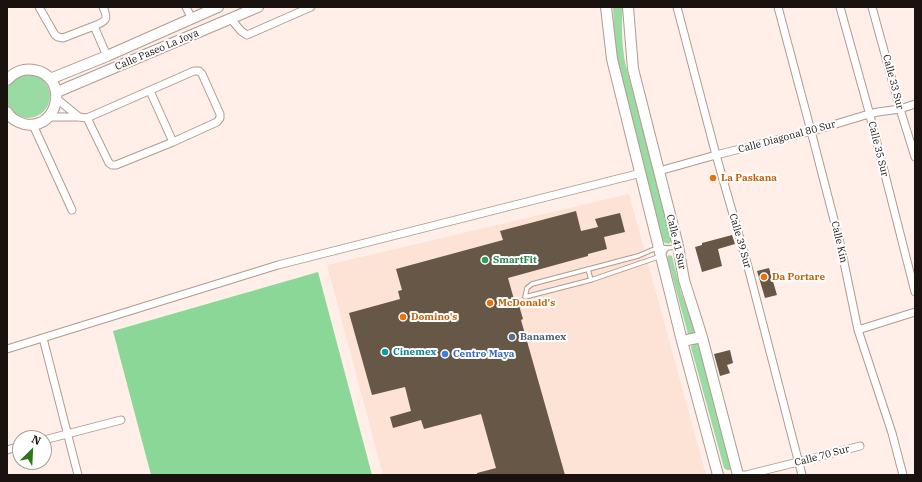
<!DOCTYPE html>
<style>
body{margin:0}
#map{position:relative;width:922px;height:482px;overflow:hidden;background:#ffefe8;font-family:"IBM Plex Serif",serif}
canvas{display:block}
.frame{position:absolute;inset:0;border:8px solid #1a120e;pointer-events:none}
.north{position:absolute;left:12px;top:430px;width:40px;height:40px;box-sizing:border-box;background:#fff;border:1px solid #a3a09f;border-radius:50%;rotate:24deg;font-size:11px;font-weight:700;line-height:16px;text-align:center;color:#1a120e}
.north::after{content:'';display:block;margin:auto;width:14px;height:18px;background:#2e761a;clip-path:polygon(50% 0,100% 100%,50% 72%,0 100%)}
</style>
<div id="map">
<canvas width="922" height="482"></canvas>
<div class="frame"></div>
<div class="north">N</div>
</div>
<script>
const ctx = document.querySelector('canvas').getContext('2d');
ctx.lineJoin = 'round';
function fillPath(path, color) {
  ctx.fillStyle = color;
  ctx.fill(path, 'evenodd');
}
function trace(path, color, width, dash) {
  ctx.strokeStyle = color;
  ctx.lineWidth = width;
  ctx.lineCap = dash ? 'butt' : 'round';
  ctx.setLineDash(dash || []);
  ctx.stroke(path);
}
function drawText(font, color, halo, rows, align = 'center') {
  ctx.font = font + ' "IBM Plex Serif",serif';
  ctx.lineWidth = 4;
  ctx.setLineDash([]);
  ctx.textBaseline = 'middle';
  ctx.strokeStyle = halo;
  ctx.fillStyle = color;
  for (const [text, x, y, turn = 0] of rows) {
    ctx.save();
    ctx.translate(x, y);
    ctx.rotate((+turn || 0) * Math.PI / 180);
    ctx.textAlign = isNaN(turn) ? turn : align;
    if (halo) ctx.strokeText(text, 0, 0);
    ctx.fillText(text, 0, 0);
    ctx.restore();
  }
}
fillPath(new Path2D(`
 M 629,194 L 706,475 L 383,475 L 327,265 Z`), '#fde2d6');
fillPath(new Path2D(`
 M 613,7 L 623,7 C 621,26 622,44 625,62 L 672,240 L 669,244 L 665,243 L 663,241 L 619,67 C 615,47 614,27 613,7 Z
 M6 96a22 22 0 1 1 44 0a22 22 0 1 1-44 0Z
 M 669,255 L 672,256 L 681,292 L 695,329 L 695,333 L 689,336 L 688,334 L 667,257 Z
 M 694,343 L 697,343 L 700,346 L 732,468 L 730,470 L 727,470 L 724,468 L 691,347 L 692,345 Z`), '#99dba3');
fillPath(new Path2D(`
 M 318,272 L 372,475 L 151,475 L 113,331 Z`), '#8ad797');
fillPath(new Path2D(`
 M 576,211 L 581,231 L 598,227 L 595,219 L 620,213 L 625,232 L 604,237 L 607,249 L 588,254 L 588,256 L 508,278 L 515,303 L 518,302 L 523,319 L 521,320 L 565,475 L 477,475 L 477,473 L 496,468 L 481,414 L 424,429 L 421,420 L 393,428 L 390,417 L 411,411 L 405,387 L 372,395 L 349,313 L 400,299 L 398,291 L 402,290 L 396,269 L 503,240 L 500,231 Z
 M 732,235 L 735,244 L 718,249 L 722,266 L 702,272 L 695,247 L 702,245 L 702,243 Z
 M 769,268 L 777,295 L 765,298 L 757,271 Z
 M 730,350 L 733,363 L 727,365 L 730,373 L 720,376 L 714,354 Z`), '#665747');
const service = new Path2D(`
 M 667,248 L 661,256 L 591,280 L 525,297 L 527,288 L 532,284 L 638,256 L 659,247 L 667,248 L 676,247
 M 588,269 L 591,280`);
const minor = new Path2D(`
 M 39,7 L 55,35 L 58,37 L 63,38 L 94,26 L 107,56
 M 186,7 L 192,19
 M 677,7 L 716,155 L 747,263 L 802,475
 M 778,7 L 811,131 L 840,243 L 858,330 L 892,433 L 903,475
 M 840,7 L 868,108 L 915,292
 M 872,7 L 900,109 L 915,157
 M 231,19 L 241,31 L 247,35 L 311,7
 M 94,26 C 106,21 109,20 103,7
 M 150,91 L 173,142
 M 57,99 L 79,117
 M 48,117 L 79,117 L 87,118 L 194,71 L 199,71 L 202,74 L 220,114 L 220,118 L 217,122 L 173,142 L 116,165 L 112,165 L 109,163 L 87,118
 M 33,125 L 72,210
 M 659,171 L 716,155 L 816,130 L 869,114 L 878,112 L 900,109 L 915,104
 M 858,330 L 915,312
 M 43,338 L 78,475
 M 7,349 L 278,265 L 641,173
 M 44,440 L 121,420
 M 7,450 L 20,446
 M 737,475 L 746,475 L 798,462 L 860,446`);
const secondary = new Path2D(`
 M 606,7 L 612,59 L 682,341 L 718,475
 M 628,7 L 633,69 L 678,246 L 684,280 L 702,337 L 738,475
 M 50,79 L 107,56 L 218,7
 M 7,80 C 14,72 24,68 34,70 C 70,76 59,132 24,124 C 17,122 11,119 7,112
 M 57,92 L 258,7
 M 682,341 L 702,337`);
trace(service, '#b29a8f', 5.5);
trace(minor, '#b29a8f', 9);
trace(secondary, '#b29a8f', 12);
trace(service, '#fff', 3.5);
trace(minor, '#fff', 7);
trace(secondary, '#fff', 10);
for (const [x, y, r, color] of [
 [713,178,4,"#e8710a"],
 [485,260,4,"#2e9e5b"],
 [764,277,4,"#e8710a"],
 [490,303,4,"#e8710a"],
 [403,317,4,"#e8710a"],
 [512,337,4,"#5c6f8a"],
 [385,352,4,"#0f9aa8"],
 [445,354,4,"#3f7fe0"]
]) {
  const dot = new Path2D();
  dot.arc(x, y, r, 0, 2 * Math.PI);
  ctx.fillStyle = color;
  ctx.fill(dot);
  trace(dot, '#fff', 1.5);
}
drawText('10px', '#1a120e', '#fff', [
 ["Calle Paseo La Joya",157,50,-23],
 ["Calle 33 Sur",893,82,75],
 ["Calle Diagonal 80 Sur",787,137,-15],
 ["Calle 35 Sur",878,149,76],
 ["Calle 39 Sur",740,241,74],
 ["Calle 41 Sur",676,242,77],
 ["Calle Kin",839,242,77],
 ["Calle 70 Sur",822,456,-15]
]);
drawText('bold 10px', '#c56008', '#fff', [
 ["La Paskana",721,178],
 ["Da Portare",772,277],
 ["McDonald's",498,303],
 ["Domino's",411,317]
], 'left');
drawText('bold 10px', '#27864d', '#fff', [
 ["SmartFit",493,260]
], 'left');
drawText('bold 10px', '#4e5e75', '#fff', [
 ["Banamex",520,337]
], 'left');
drawText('bold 10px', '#0d838f', '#fff', [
 ["Cinemex",393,352]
], 'left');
drawText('bold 10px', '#366cbe', '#fff', [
 ["Centro Maya",453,354]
], 'left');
</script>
